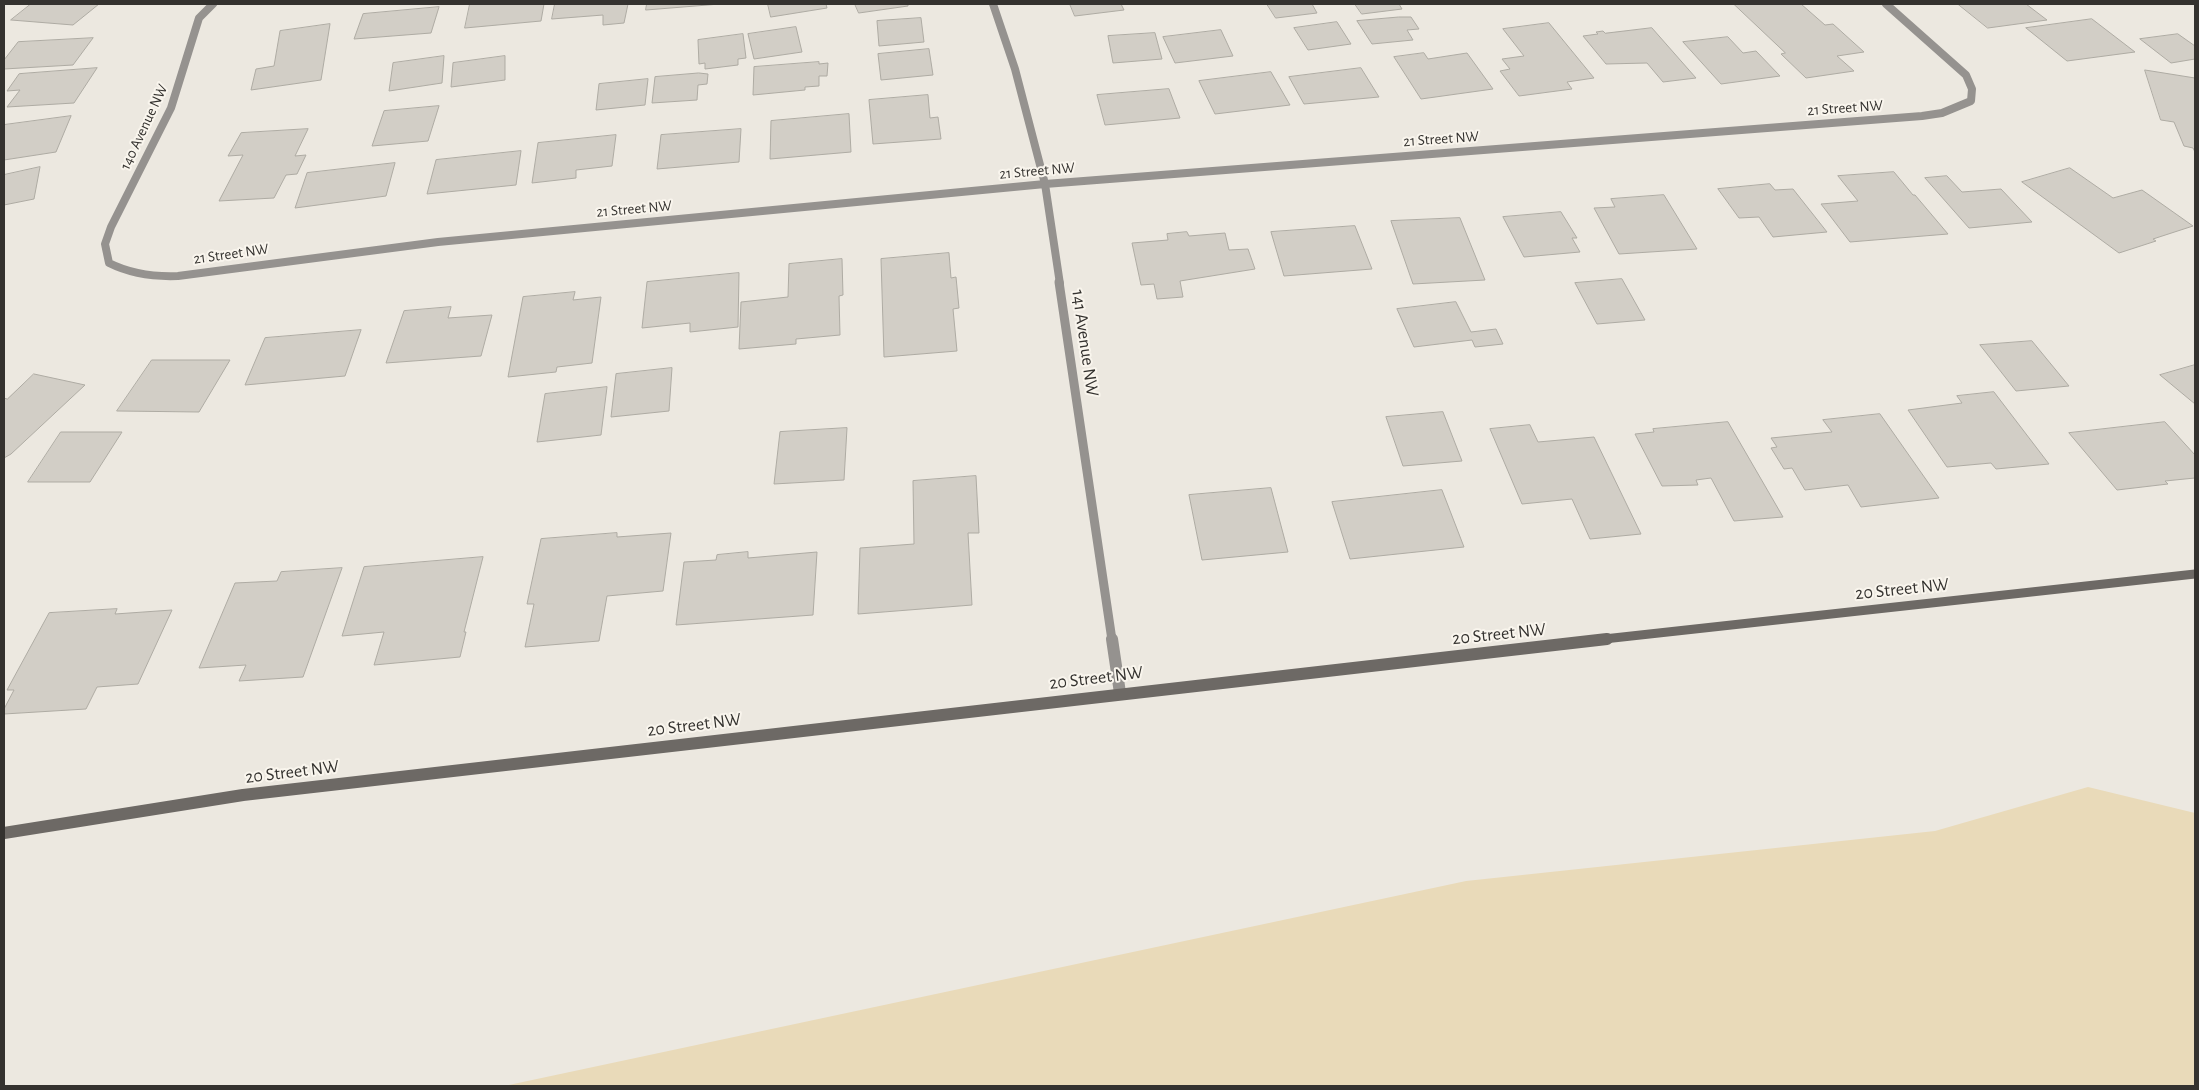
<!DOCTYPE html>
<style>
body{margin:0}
#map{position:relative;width:2199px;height:1090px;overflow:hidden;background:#ece8e0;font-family:"Alegreya Sans",sans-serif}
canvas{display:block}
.frame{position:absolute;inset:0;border:5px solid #34322f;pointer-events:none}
</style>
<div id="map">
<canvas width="2199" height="1090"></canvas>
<div class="frame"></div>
</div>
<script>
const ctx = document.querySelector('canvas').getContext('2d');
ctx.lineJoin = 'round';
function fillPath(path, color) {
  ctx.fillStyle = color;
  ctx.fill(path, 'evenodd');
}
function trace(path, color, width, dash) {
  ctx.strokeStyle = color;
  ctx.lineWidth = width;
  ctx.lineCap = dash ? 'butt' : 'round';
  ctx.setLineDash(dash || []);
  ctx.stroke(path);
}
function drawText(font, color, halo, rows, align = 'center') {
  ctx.font = font + ' "Alegreya Sans",sans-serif';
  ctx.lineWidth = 4;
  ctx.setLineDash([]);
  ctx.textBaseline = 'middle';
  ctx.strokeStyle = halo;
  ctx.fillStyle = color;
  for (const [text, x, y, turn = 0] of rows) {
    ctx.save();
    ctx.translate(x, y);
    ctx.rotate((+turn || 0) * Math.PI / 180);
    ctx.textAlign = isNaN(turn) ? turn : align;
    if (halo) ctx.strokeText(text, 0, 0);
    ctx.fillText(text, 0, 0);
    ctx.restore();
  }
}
fillPath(new Path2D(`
 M 2088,787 L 2195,813 L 2195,1086 L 504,1086 L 1466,881 L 1935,831 Z`), '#e9dab9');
const building = new Path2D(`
 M 31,4 L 99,4 L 73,25 L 11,20 Z
 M 470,4 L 544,4 L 541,21 L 465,28 Z
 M 555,4 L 628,4 L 624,23 L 603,25 L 603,15 L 552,19 Z
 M 647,4 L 720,4 L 646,10 Z
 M 768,4 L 826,4 L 827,8 L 771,17 Z
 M 855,4 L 908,4 L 908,6 L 859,13 Z
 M 1070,4 L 1121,4 L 1124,10 L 1075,16 Z
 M 1267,4 L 1312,4 L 1317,13 L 1276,18 Z
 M 1355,4 L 1399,4 L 1402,9 L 1362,14 Z
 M 1734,4 L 1801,4 L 1825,25 L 1833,24 L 1864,52 L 1837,56 L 1854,71 L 1806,78 L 1781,54 L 1785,53 Z
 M 1958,4 L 2026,4 L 2047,20 L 1988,28 Z
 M 439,7 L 431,33 L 354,39 L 363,14 Z
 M 1399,17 L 1411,17 L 1419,29 L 1407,30 L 1413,40 L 1372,44 L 1357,21 Z
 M 921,18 L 924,42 L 879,46 L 877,21 Z
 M 2092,19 L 2135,52 L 2067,61 L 2026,28 Z
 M 1337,22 L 1351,44 L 1308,50 L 1294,28 Z
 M 1549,23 L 1594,78 L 1567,82 L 1572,89 L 1519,96 L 1500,71 L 1510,69 L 1502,59 L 1524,56 L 1503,29 Z
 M 330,24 L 321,80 L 251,90 L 256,69 L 274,66 L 280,31 Z
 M 796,27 L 802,52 L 754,59 L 748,34 Z
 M 1652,28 L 1696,78 L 1663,82 L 1647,63 L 1606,64 L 1583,36 L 1598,34 L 1596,32 L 1603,31 L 1605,33 Z
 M 1221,30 L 1233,56 L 1175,63 L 1163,37 Z
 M 1155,33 L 1162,59 L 1113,63 L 1108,36 Z
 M 743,34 L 746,58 L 738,59 L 738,65 L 705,69 L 705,63 L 699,64 L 698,40 Z
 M 2178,34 L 2195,46 L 2195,59 L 2171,63 L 2140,39 Z
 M 1728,37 L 1743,53 L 1756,51 L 1780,76 L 1721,84 L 1683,42 Z
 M 93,38 L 73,65 L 4,69 L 4,60 L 18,42 Z
 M 929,49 L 933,75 L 881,80 L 878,54 Z
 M 1424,53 L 1428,59 L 1467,53 L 1493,89 L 1421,99 L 1394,57 Z
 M 444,56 L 442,83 L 389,91 L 393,63 Z
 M 505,56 L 505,80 L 451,87 L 453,63 Z
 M 819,62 L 819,64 L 828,63 L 827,76 L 819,76 L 819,86 L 805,87 L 805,90 L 753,95 L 754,67 Z
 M 97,68 L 74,103 L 7,107 L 20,90 L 7,91 L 19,74 Z
 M 1361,68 L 1379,97 L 1304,104 L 1289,77 Z
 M 2145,70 L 2195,78 L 2195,152 L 2193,148 L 2184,146 L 2174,122 L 2161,120 Z
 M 1271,72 L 1290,105 L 1215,114 L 1199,81 Z
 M 699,73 L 708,74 L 707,84 L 698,85 L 697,100 L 652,103 L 655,77 Z
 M 648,79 L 645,105 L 596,110 L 599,84 Z
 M 1169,89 L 1180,118 L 1105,125 L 1097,95 Z
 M 928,95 L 930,118 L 938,117 L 941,139 L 873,144 L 869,100 Z
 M 439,106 L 428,141 L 372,146 L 384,111 Z
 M 849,114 L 851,152 L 770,159 L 771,121 Z
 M 71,116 L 56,152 L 4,160 L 4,125 Z
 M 308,129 L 295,156 L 306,155 L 297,174 L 286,175 L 274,198 L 219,201 L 243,155 L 228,156 L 241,133 Z
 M 741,129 L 739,162 L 657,169 L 661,135 Z
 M 616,135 L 612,166 L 576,170 L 576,178 L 532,183 L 538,143 Z
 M 521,151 L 516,185 L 427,194 L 436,160 Z
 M 395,163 L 386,196 L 295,208 L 307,173 Z
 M 40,167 L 34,199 L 4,205 L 4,175 Z
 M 2070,168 L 2113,198 L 2142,190 L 2193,226 L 2153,239 L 2156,241 L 2119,253 L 2022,182 Z
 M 1894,172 L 1913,195 L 1915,195 L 1948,234 L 1850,242 L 1821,204 L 1858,201 L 1838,176 Z
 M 1947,176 L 1962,192 L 2001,189 L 2032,222 L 1969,228 L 1925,178 Z
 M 1770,184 L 1775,190 L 1793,189 L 1827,232 L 1773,237 L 1759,217 L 1739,218 L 1718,189 Z
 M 1664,195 L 1697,249 L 1619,254 L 1594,208 L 1615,207 L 1611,199 Z
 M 1561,212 L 1577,238 L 1572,238 L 1580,252 L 1524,257 L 1503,217 Z
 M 1460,218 L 1485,280 L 1413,284 L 1391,221 Z
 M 1355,226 L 1372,269 L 1284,276 L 1271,232 Z
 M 1187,232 L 1189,236 L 1225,233 L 1229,250 L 1248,249 L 1255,269 L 1180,281 L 1183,297 L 1157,299 L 1154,284 L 1141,285 L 1132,243 L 1168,240 L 1167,234 Z
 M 949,253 L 951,278 L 956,277 L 959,308 L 953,309 L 957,351 L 884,357 L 881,259 Z
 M 842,259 L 843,295 L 839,296 L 840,335 L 796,339 L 796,344 L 739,349 L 741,302 L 788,297 L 789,264 Z
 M 739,273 L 738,327 L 690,332 L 690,323 L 642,328 L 647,282 Z
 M 1622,279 L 1645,320 L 1597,324 L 1575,283 Z
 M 575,292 L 573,300 L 601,297 L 592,363 L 557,367 L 556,372 L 508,377 L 523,297 Z
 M 1456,302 L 1471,332 L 1496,329 L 1503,344 L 1475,347 L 1472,340 L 1414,347 L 1397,309 Z
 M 451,307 L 448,318 L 492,315 L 481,356 L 386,363 L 404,311 Z
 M 361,330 L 345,376 L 245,385 L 265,338 Z
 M 2032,341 L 2069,386 L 2016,391 L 1980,345 Z
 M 152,360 L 230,360 L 199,412 L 117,411 Z
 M 2195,365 L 2195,404 L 2160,375 Z
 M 672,368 L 669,411 L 611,417 L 616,374 Z
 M 34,374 L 85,385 L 11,454 L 4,458 L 4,398 L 7,399 Z
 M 607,387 L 601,435 L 537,442 L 545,394 Z
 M 1994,392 L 2049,464 L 1996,469 L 1991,463 L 1947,467 L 1908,410 L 1962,403 L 1957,396 Z
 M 1443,412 L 1462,461 L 1403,466 L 1386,417 Z
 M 1880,414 L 1939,498 L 1861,507 L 1848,485 L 1805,490 L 1792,468 L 1784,469 L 1771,448 L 1777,447 L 1771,438 L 1832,432 L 1823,420 Z
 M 1728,422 L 1783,517 L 1734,521 L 1711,478 L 1696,480 L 1698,485 L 1662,486 L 1635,434 L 1654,432 L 1653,429 Z
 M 2165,422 L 2195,455 L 2195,478 L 2165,481 L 2168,484 L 2117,490 L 2069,433 Z
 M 1530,425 L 1538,442 L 1594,437 L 1641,534 L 1590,539 L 1572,499 L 1522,504 L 1490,429 Z
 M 847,428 L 844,480 L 774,484 L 780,432 Z
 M 61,432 L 122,432 L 90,482 L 28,482 Z
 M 976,476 L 979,533 L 968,533 L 972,605 L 858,614 L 860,548 L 914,544 L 913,481 Z
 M 1271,488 L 1288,552 L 1202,560 L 1189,495 Z
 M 1442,490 L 1464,547 L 1350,559 L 1332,502 Z
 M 617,533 L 617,537 L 671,533 L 663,591 L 607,596 L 599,641 L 525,647 L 534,604 L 527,604 L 541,539 Z
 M 748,552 L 748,558 L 817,552 L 813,615 L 676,625 L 684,562 L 716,560 L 717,555 Z
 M 483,557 L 464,632 L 466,632 L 460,657 L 374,665 L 384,632 L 342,636 L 364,567 Z
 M 342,568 L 303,677 L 239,681 L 246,665 L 199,668 L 235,583 L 277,581 L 281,572 Z
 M 117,609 L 115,614 L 172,610 L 138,684 L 97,687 L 86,709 L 4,714 L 4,709 L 14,690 L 7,690 L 49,613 Z`);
fillPath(building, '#d2cec6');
trace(building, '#aeaba3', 1);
trace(new Path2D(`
 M 213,4 L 199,18 L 171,108 L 111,227 L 105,244 L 109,263 C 131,274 153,277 178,276 L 438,242 L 1045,184 L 1922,116 L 1942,113 L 1971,101 L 1972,89 L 1966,75 L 1886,4
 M 993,4 L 1015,69 L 1045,184 L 1060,284`), '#95928f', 8);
trace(new Path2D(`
 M 1059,282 L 1112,640`), '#95928f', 9);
trace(new Path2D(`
 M 1112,639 L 1120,693`), '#95928f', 12);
trace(new Path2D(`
 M 1595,640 L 2195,574`), '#6d6965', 9);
trace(new Path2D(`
 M 4,833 L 243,795 L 1607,639`), '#6d6965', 12);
drawText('15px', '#34322f', '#f9f5ed', [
 ["21 Street NW",1845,108,-4],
 ["140 Avenue NW",144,127,-65],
 ["21 Street NW",1441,139,-4],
 ["21 Street NW",1037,171,-5],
 ["21 Street NW",634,209,-5],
 ["21 Street NW",231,254,-8]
]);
drawText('18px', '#34322f', '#f9f5ed', [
 ["141 Avenue NW",1085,343,82],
 ["20 Street NW",1902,589,-6],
 ["20 Street NW",1499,634,-6],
 ["20 Street NW",1096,678,-7],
 ["20 Street NW",694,725,-7],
 ["20 Street NW",292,772,-7]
]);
</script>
